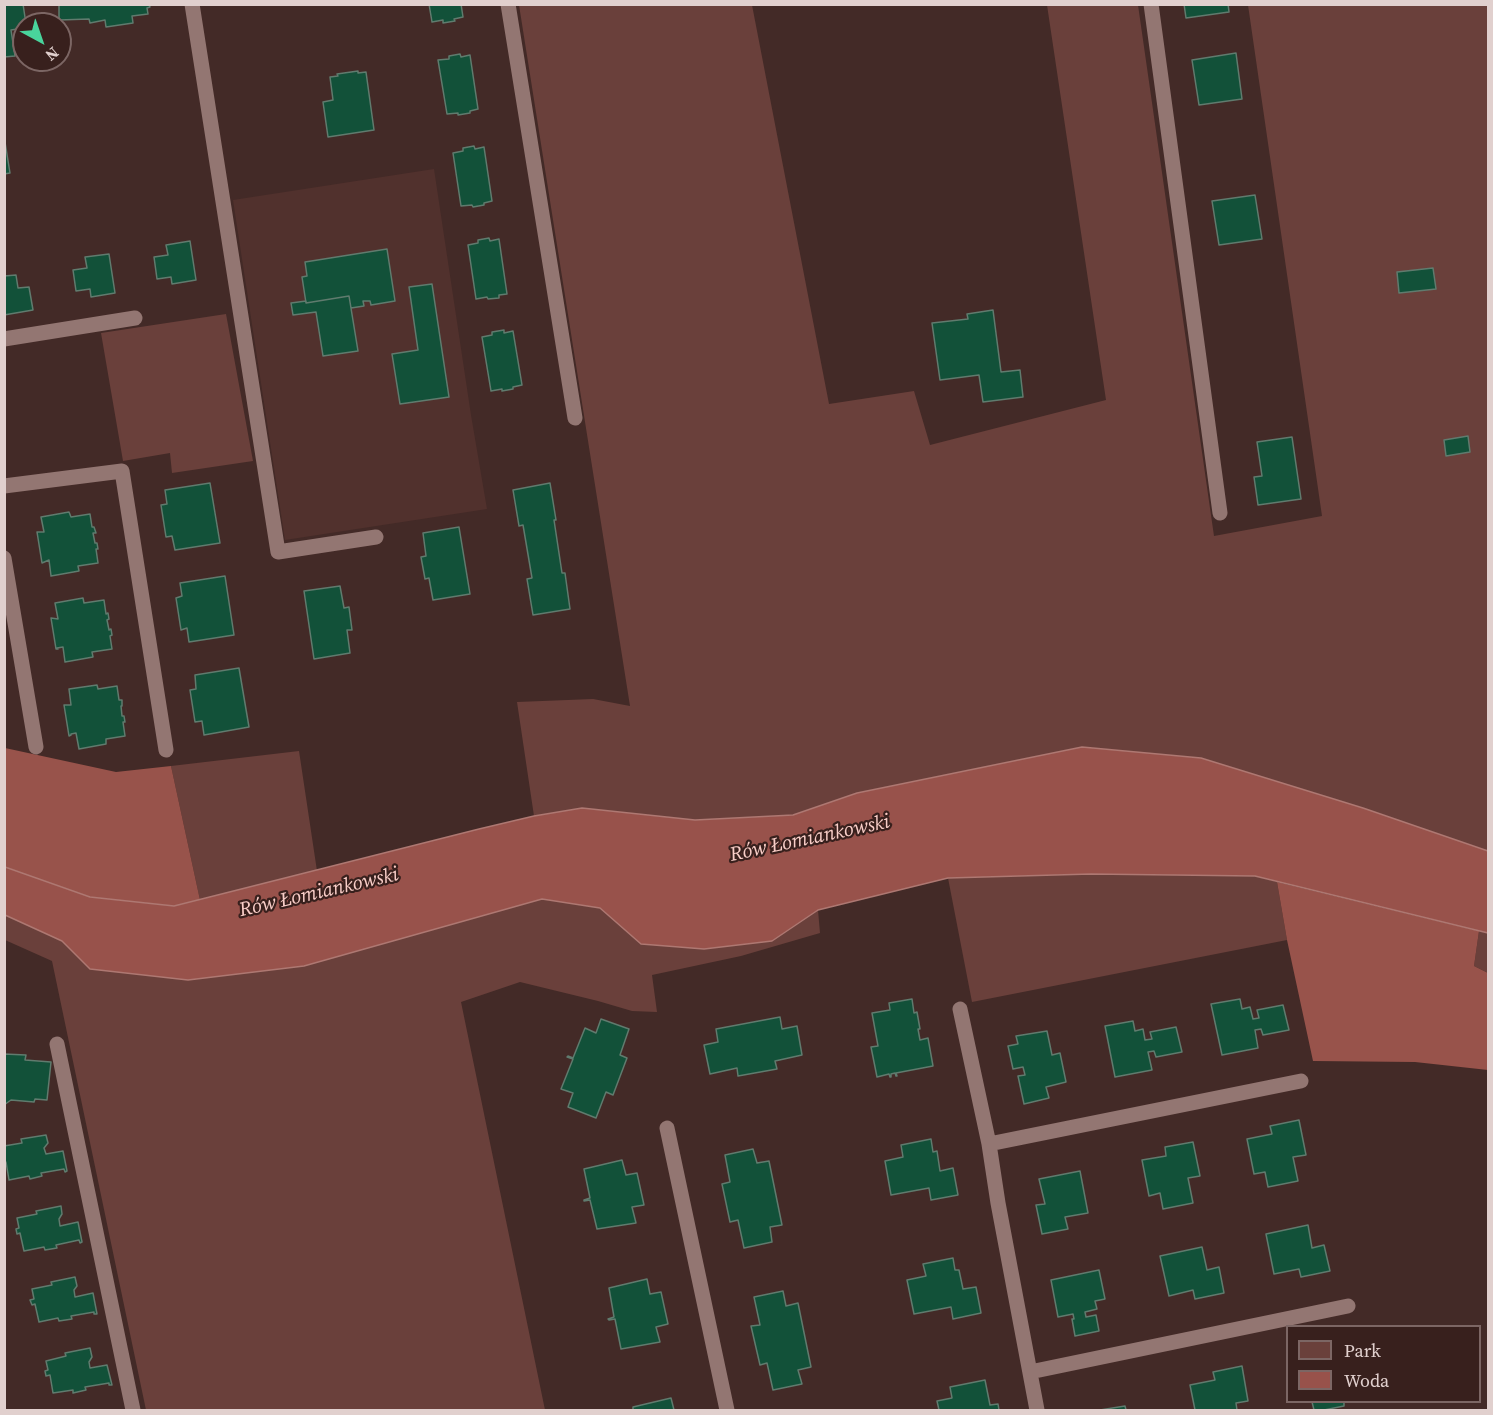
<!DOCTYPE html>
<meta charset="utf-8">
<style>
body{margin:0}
#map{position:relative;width:1493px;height:1415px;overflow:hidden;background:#432a27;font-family:"Source Serif 4",serif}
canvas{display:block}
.frame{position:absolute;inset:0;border:6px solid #e1d0ce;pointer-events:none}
.legend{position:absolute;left:1286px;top:1325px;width:195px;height:78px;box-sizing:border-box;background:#38201d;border:2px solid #7c6664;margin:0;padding:8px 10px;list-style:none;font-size:18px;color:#e1d0ce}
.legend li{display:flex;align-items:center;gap:12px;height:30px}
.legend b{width:30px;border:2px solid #7c6664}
.north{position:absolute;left:12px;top:12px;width:60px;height:60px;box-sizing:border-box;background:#38201d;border:2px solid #7c6664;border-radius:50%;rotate:140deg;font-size:16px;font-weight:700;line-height:24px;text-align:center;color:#e1d0ce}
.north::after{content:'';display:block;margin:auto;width:21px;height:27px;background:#49d49c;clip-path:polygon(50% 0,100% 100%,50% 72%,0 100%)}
</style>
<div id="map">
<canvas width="1493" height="1415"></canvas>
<div class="frame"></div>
<ul class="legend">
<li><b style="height:16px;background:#6a403b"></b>Park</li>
<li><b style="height:16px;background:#98524b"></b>Woda</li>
</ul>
<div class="north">N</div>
</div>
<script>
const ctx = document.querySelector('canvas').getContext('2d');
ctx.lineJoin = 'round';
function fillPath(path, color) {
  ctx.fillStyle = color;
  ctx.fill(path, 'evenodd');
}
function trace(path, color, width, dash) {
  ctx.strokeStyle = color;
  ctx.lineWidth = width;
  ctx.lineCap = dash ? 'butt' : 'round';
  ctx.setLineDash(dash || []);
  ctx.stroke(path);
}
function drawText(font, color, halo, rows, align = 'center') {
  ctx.font = font + ' "Source Serif 4",serif';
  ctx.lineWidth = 4.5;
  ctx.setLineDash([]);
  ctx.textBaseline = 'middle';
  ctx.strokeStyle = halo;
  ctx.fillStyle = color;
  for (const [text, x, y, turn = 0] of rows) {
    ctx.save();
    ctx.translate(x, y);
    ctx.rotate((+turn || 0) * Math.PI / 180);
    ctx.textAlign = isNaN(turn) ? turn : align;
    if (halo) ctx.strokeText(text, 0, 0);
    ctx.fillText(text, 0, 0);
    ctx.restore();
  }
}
fillPath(new Path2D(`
 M 434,169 L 471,415 L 487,509 L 285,540 L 233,200 Z`), '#51312d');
fillPath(new Path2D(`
 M 519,5 L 752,5 L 829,404 L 914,391 L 930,445 L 1106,400 L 1047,5 L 1138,5 L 1214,536 L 1322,516 L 1248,5 L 1488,5 L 1488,851 L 1363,808 L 1201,758 L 1082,747 L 857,793 L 793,815 L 695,820 L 582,808 L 534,816 L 517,702 L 593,699 L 630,706 Z
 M 226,314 L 253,461 L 172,473 L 170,453 L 123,461 L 101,333 Z
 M 299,751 L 317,871 L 200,900 L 171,766 Z
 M 1091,874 L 1255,876 L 1277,882 L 1287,940 L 972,1002 L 948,878 Z
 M 542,899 L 600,908 L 641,944 L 772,941 L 818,910 L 820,933 L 741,956 L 652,975 L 657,1012 L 632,1011 L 598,1001 L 520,982 L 461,1002 L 545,1410 L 146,1410 L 52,961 L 5,940 L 5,915 L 62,941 L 90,969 L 457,922 Z
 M 1479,931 L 1488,933 L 1488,973 L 1474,966 Z`), '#6a403b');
fillPath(new Path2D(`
 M 5,748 L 116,772 L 171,766 L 200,900 L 174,906 L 90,897 L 5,867 Z
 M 1277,882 L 1479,931 L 1474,966 L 1488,973 L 1488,1070 L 1415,1062 L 1313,1061 L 1287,940 Z`), '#98534b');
const water = new Path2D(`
 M 1082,747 L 1201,758 L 1363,808 L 1488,851 L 1488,933 L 1255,876 L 1091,874 L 948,878 L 818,910 L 772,941 L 704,949 L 641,944 L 600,908 L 542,899 L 304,966 L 188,980 L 90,969 L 62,941 L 5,915 L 5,867 L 90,897 L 174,906 L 479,829 L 534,816 L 582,808 L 695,820 L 793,815 L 857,793 Z`);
fillPath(water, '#98524b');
trace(water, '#ae7872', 1.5);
const building = new Path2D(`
 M 4,4 L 23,4 L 26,24 L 24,24 L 24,28 L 11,30 L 15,56 L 4,57 Z
 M 59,4 L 149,4 L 150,7 L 147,8 L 148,14 L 132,16 L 133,23 L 106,27 L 105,20 L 90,23 L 89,19 L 59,20 Z
 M 429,4 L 461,4 L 463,17 L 454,19 L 455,21 L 443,23 L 443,20 L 432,22 Z
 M 1184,4 L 1228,4 L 1229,12 L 1186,18 Z
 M 1236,53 L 1242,99 L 1199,105 L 1192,60 Z
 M 460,54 L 461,57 L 470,55 L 478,109 L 470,111 L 470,113 L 458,115 L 458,113 L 447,114 L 438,60 L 449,59 L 449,56 Z
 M 358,71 L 358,73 L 366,72 L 374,130 L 328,137 L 323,102 L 333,100 L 330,77 L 338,76 L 337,74 Z
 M 4,136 L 10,173 L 4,174 Z
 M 474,146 L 475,149 L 484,147 L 492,201 L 484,203 L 484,205 L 473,207 L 472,205 L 461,206 L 453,153 L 463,151 L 463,148 Z
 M 1255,195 L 1262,239 L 1219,245 L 1212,201 Z
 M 489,238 L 490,241 L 499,239 L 507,294 L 499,295 L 499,298 L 488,299 L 487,297 L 476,299 L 468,245 L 478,243 L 478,240 Z
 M 190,241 L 196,280 L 172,284 L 171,277 L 157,279 L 154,257 L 168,255 L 166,245 Z
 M 387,249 L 395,301 L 371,305 L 370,301 L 363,301 L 364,306 L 351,308 L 349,296 L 306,303 L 302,277 L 307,276 L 305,262 Z
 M 109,254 L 115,293 L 91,297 L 90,289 L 76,291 L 73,270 L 87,268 L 85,257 Z
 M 1433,268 L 1436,289 L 1399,293 L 1397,272 Z
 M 16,275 L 18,288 L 29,287 L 33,310 L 4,315 L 4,276 Z
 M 432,284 L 449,397 L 400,404 L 392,354 L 418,350 L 409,287 Z
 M 349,296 L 358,351 L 323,356 L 316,312 L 293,315 L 291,303 L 306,301 L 306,303 Z
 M 993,310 L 1001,372 L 1020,370 L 1023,397 L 983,402 L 979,375 L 940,380 L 932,323 L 968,319 L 967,314 Z
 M 504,330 L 504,333 L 513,331 L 522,385 L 513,387 L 513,389 L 502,391 L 502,389 L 491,391 L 482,337 L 492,335 L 492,332 Z
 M 1468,436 L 1470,452 L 1446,456 L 1444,440 Z
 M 1292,437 L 1301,499 L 1258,505 L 1254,477 L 1262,476 L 1257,442 Z
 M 210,483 L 220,543 L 175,550 L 172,536 L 166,537 L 161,505 L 167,504 L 165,490 Z
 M 550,483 L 556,520 L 554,520 L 562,573 L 565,573 L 570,609 L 533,615 L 527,579 L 532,578 L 523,525 L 519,526 L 513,490 Z
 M 69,512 L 71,517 L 90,514 L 92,527 L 94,527 L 96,533 L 93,533 L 95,543 L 97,543 L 98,549 L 96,549 L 98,563 L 78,566 L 79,571 L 51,576 L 49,560 L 42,563 L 37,532 L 44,532 L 41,517 Z
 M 459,527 L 470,594 L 433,600 L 429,578 L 425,579 L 421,557 L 426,556 L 423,533 Z
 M 225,576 L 234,635 L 189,642 L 187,628 L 181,630 L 176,598 L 182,596 L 180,583 Z
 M 340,586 L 344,608 L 349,607 L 352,630 L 347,630 L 350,653 L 314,659 L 304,591 Z
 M 83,598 L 84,603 L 104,600 L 106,614 L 108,613 L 109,619 L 107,620 L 109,630 L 111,629 L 112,635 L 110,636 L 112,649 L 92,652 L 93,657 L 65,662 L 63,647 L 57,648 L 58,649 L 56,649 L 51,618 L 58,619 L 55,603 Z
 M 239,668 L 249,727 L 204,735 L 202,721 L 195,722 L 190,690 L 196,689 L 195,675 Z
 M 97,685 L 98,689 L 117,686 L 119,700 L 122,700 L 122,706 L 121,706 L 122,716 L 124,716 L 125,722 L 123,722 L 125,736 L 106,739 L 106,744 L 79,749 L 76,733 L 71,734 L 71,735 L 69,736 L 64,705 L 71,705 L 69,689 Z
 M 912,999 L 914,1013 L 917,1012 L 920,1029 L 918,1029 L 920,1040 L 928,1038 L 933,1066 L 896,1073 L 897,1076 L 896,1076 L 895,1073 L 891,1074 L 891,1077 L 890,1077 L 889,1074 L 877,1077 L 871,1047 L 878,1046 L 872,1013 L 890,1010 L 889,1003 Z
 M 1240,999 L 1242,1009 L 1250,1007 L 1253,1019 L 1259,1018 L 1257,1010 L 1283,1005 L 1289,1030 L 1263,1035 L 1261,1029 L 1255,1030 L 1258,1048 L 1222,1055 L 1211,1004 Z
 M 780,1017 L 782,1029 L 797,1026 L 802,1055 L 775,1061 L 777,1069 L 738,1076 L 737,1068 L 710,1074 L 704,1045 L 718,1042 L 716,1029 Z
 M 601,1019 L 629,1029 L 620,1055 L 627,1058 L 613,1095 L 606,1092 L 596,1118 L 568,1107 L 573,1093 L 561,1089 L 573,1059 L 567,1057 L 568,1056 L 573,1058 L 585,1028 L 596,1033 Z
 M 1133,1021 L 1135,1031 L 1143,1029 L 1145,1040 L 1152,1039 L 1150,1032 L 1176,1027 L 1182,1052 L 1156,1057 L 1154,1051 L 1148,1052 L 1152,1070 L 1115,1077 L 1105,1026 Z
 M 1047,1031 L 1052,1055 L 1060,1053 L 1066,1082 L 1046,1087 L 1049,1098 L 1024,1104 L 1018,1076 L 1025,1075 L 1023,1067 L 1013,1069 L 1008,1046 L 1018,1044 L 1016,1036 Z
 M 4,1054 L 26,1055 L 25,1060 L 51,1062 L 47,1100 L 35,1099 L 34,1102 L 11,1100 L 4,1105 Z
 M 1299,1120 L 1306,1155 L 1293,1157 L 1298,1181 L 1268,1187 L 1265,1172 L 1254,1174 L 1247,1139 L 1272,1134 L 1270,1126 Z
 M 46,1135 L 48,1143 L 44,1148 L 46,1154 L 63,1151 L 67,1171 L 65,1172 L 64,1169 L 41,1173 L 42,1176 L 30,1179 L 29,1176 L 9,1180 L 6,1162 L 4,1162 L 4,1146 L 22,1143 L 21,1139 Z
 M 931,1139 L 933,1152 L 937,1151 L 940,1171 L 953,1168 L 958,1195 L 931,1200 L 929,1188 L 891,1195 L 885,1161 L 903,1157 L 901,1145 Z
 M 1193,1142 L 1200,1176 L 1188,1178 L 1193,1203 L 1163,1209 L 1160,1193 L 1149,1196 L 1142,1160 L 1166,1156 L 1165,1147 Z
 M 753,1149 L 757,1163 L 769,1161 L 782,1225 L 770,1227 L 772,1242 L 744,1248 L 738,1220 L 730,1222 L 722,1184 L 730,1182 L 725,1155 Z
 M 622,1160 L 626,1175 L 637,1173 L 644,1205 L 632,1207 L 636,1223 L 597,1229 L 590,1200 L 584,1201 L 584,1200 L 590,1198 L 584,1169 Z
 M 1080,1171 L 1088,1213 L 1065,1217 L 1068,1229 L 1042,1234 L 1036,1205 L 1045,1204 L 1039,1179 Z
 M 61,1206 L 62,1214 L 59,1219 L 60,1226 L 78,1222 L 82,1242 L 80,1243 L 79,1240 L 56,1245 L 57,1248 L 45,1250 L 44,1247 L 24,1251 L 20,1233 L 17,1234 L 16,1229 L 19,1228 L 17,1218 L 37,1214 L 36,1211 Z
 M 1308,1225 L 1312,1248 L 1324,1245 L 1330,1271 L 1301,1277 L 1299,1269 L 1274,1274 L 1266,1234 Z
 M 1202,1247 L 1207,1270 L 1219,1267 L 1224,1293 L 1195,1299 L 1193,1290 L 1169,1296 L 1160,1256 Z
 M 953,1258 L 955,1270 L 959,1270 L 963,1289 L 976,1287 L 981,1313 L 953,1319 L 951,1307 L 914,1314 L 907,1280 L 926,1276 L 923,1264 Z
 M 1099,1270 L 1105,1299 L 1095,1301 L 1097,1309 L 1085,1312 L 1086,1317 L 1096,1315 L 1099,1331 L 1075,1336 L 1072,1319 L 1074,1319 L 1073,1314 L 1058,1317 L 1051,1280 Z
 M 75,1277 L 77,1286 L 74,1290 L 75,1297 L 93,1293 L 97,1314 L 94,1314 L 94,1312 L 71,1316 L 72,1319 L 59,1321 L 58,1318 L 39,1322 L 35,1304 L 32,1305 L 30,1300 L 34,1299 L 32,1289 L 52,1285 L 51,1282 Z
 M 647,1279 L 650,1294 L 661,1292 L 668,1324 L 656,1327 L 660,1342 L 621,1349 L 615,1319 L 609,1320 L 608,1319 L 614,1317 L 609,1288 Z
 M 783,1291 L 786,1306 L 798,1303 L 811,1367 L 798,1370 L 802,1384 L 773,1390 L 767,1363 L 760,1365 L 751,1326 L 760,1325 L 754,1297 Z
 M 90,1348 L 92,1357 L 89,1362 L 90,1368 L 107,1365 L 112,1385 L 109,1385 L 109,1383 L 85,1387 L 86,1390 L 73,1393 L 73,1390 L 53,1393 L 50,1375 L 46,1376 L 45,1371 L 48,1370 L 46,1361 L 66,1356 L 65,1353 Z
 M 1242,1366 L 1248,1401 L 1236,1403 L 1237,1410 L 1195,1410 L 1190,1385 L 1215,1380 L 1213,1372 Z
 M 985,1380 L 990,1405 L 998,1404 L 999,1410 L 939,1410 L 937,1401 L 952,1398 L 950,1387 Z
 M 671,1398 L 674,1410 L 633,1410 L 633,1407 Z
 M 1312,1402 L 1344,1402 L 1344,1406 L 1324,1410 L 1314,1410 Z
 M 1125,1406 L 1126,1410 L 1100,1410 Z`);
fillPath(building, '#125139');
trace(building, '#607b6e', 1.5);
trace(new Path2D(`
 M 192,4 L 278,552 L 376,537
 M 508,4 L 575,418
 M 1151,4 L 1220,513
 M 4,339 L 135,318
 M 4,486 L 122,471 L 166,750
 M 4,558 L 36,747
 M 960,1009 L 989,1144 L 998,1203 L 1037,1410
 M 57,1044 L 133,1410
 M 667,1128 L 727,1410
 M 989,1144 L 1301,1081
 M 1030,1372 L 1348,1306`), '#937672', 15);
drawText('italic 20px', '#f9cec8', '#38201d', [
 ["Rów Łomiankowski",810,839,-12],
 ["Rów Łomiankowski",319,893,-13]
]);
</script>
